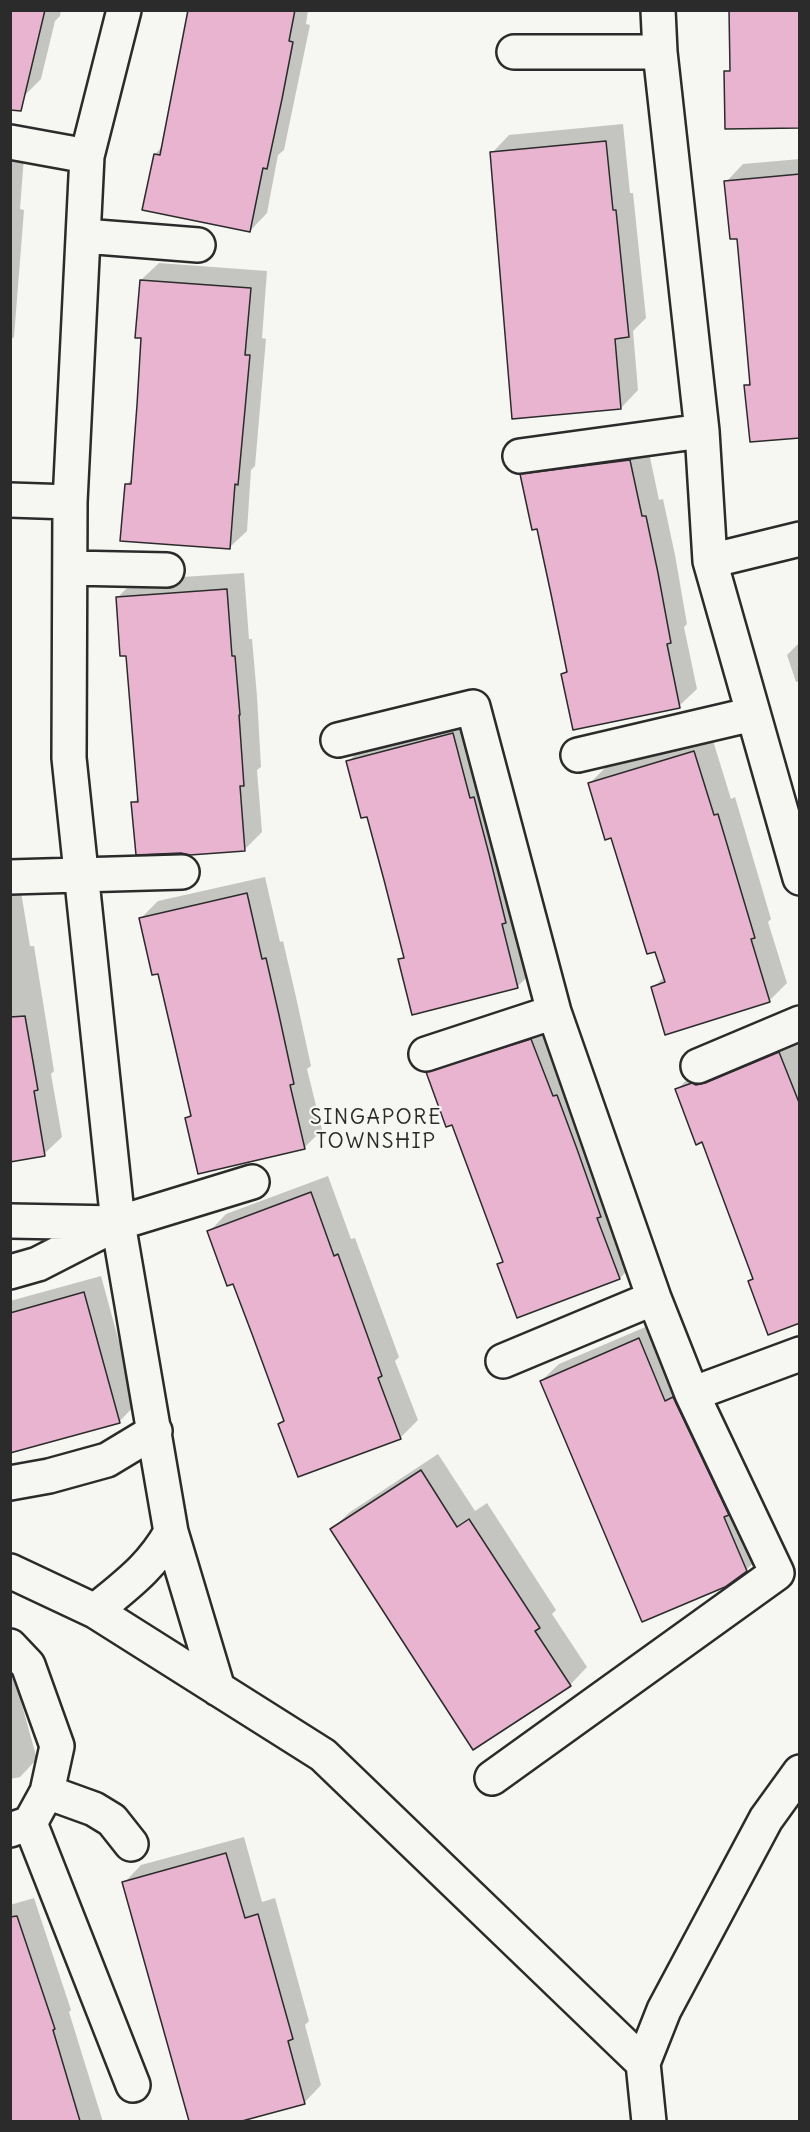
<!DOCTYPE html>
<style>
body{margin:0}
#map{position:relative;width:810px;height:2132px;overflow:hidden;background:#f6f6f2;font-family:Delius,sans-serif}
canvas{display:block}
.frame{position:absolute;inset:0;border:12px solid #2b2b2b;pointer-events:none}
</style>
<div id="map">
<canvas width="810" height="2132"></canvas>
<div class="frame"></div>
</div>
<script>
const ctx = document.querySelector('canvas').getContext('2d');
ctx.lineJoin = 'round';
function fillPath(path, color) {
  ctx.fillStyle = color;
  ctx.fill(path, 'evenodd');
}
function trace(path, color, width, dash) {
  ctx.strokeStyle = color;
  ctx.lineWidth = width;
  ctx.lineCap = dash ? 'butt' : 'round';
  ctx.setLineDash(dash || []);
  ctx.stroke(path);
}
function drawText(font, color, halo, rows, align = 'center') {
  ctx.font = font + ' Delius,sans-serif';
  ctx.lineWidth = 4.5;
  ctx.setLineDash([]);
  ctx.textBaseline = 'middle';
  ctx.strokeStyle = halo;
  ctx.fillStyle = color;
  for (const [text, x, y, turn = 0] of rows) {
    ctx.save();
    ctx.translate(x, y);
    ctx.rotate((+turn || 0) * Math.PI / 180);
    ctx.textAlign = isNaN(turn) ? turn : align;
    if (halo) ctx.strokeText(text, 0, 0);
    ctx.fillText(text, 0, 0);
    ctx.restore();
  }
}
fillPath(new Path2D(`
 M 10,10 L 61,10 L 60,16 L 55,21 L 41,79 L 24,96 Z
 M 190,10 L 308,10 L 306,24 L 310,25 L 284,150 L 278,155 L 267,213 L 250,231 L 155,154 L 163,146 Z
 M 623,124 L 630,193 L 633,193 L 646,318 L 633,331 L 638,390 L 621,408 L 492,153 L 509,135 Z
 M 10,141 L 25,143 L 20,209 L 24,210 L 14,337 L 10,340 Z
 M 800,159 L 800,436 L 746,386 L 751,381 L 738,237 L 726,182 L 743,164 Z
 M 159,263 L 267,271 L 262,338 L 266,339 L 255,466 L 251,470 L 247,531 L 229,548 L 126,485 L 133,478 L 143,337 L 141,280 Z
 M 647,443 L 659,500 L 663,499 L 675,555 L 687,624 L 684,627 L 697,689 L 679,706 L 563,674 L 568,669 L 539,527 L 522,475 L 539,458 Z
 M 244,573 L 249,639 L 252,639 L 257,696 L 261,767 L 257,770 L 262,832 L 244,850 L 133,803 L 139,797 L 127,654 L 117,598 L 135,580 Z
 M 800,642 L 800,681 L 796,682 L 787,655 Z
 M 471,717 L 535,969 L 518,986 L 414,1013 L 400,960 L 405,955 L 368,815 L 348,762 L 365,744 Z
 M 711,734 L 731,799 L 735,797 L 771,919 L 768,922 L 787,983 L 770,1000 L 666,1033 L 653,988 L 665,976 L 612,836 L 589,784 L 607,766 Z
 M 265,877 L 280,942 L 283,941 L 296,997 L 311,1066 L 307,1069 L 322,1130 L 304,1148 L 187,1118 L 192,1113 L 159,972 L 141,918 L 158,901 Z
 M 19,880 L 30,946 L 34,946 L 43,1002 L 54,1071 L 51,1074 L 62,1137 L 44,1154 L 10,1160 L 10,881 Z
 M 549,1023 L 637,1261 L 620,1278 L 499,1265 L 504,1260 L 453,1123 L 427,1073 L 445,1055 Z
 M 797,1036 L 800,1043 L 800,1321 L 750,1282 L 754,1277 L 702,1140 L 677,1090 L 694,1072 Z
 M 328,1176 L 351,1239 L 355,1238 L 399,1357 L 395,1361 L 418,1420 L 400,1438 L 280,1424 L 285,1419 L 233,1282 L 209,1232 L 226,1214 Z
 M 101,1276 L 136,1404 L 119,1422 L 10,1452 L 10,1301 Z
 M 657,1322 L 764,1553 L 746,1570 L 541,1381 L 559,1364 Z
 M 438,1454 L 475,1511 L 487,1503 L 556,1610 L 552,1614 L 587,1667 L 570,1685 L 332,1529 L 350,1512 Z
 M 10,1662 L 37,1759 L 20,1777 L 10,1779 Z
 M 244,1837 L 262,1902 L 275,1898 L 309,2021 L 305,2025 L 321,2085 L 304,2103 L 236,2122 L 190,2122 L 124,1883 L 141,1865 Z
 M 34,1898 L 71,2010 L 69,2012 L 103,2122 L 10,2122 L 10,1905 Z`), '#0003');
const building = new Path2D(`
 M 10,10 L 45,10 L 21,111 L 10,110 Z
 M 188,10 L 295,10 L 289,41 L 293,42 L 282,99 L 267,169 L 263,168 L 250,232 L 142,210 L 154,154 L 160,155 Z
 M 729,10 L 800,10 L 800,128 L 725,129 L 724,71 L 730,71 Z
 M 606,141 L 613,210 L 616,210 L 629,337 L 615,339 L 621,409 L 512,419 L 490,152 Z
 M 800,174 L 800,438 L 750,442 L 744,385 L 750,385 L 743,305 L 737,239 L 730,239 L 724,181 Z
 M 140,280 L 251,288 L 245,355 L 250,355 L 238,485 L 235,484 L 230,549 L 120,541 L 125,484 L 131,484 L 137,405 L 141,338 L 135,338 Z
 M 630,460 L 642,516 L 646,516 L 658,573 L 671,643 L 667,644 L 680,708 L 573,730 L 561,674 L 567,672 L 551,594 L 537,529 L 532,530 L 520,474 Z
 M 227,589 L 232,656 L 235,656 L 240,715 L 239,715 L 244,786 L 240,786 L 245,851 L 190,855 L 181,853 L 136,855 L 131,802 L 138,802 L 126,656 L 120,656 L 116,597 Z
 M 453,733 L 470,798 L 474,797 L 489,854 L 506,923 L 502,924 L 518,988 L 412,1015 L 398,959 L 404,958 L 384,880 L 367,817 L 361,818 L 346,761 Z
 M 694,751 L 714,815 L 718,814 L 755,938 L 751,939 L 770,1002 L 665,1035 L 651,987 L 665,982 L 655,952 L 647,954 L 611,838 L 605,840 L 588,783 Z
 M 247,893 L 262,959 L 266,958 L 279,1015 L 294,1084 L 290,1085 L 305,1149 L 198,1174 L 185,1118 L 191,1116 L 173,1038 L 158,974 L 152,975 L 139,918 Z
 M 25,1016 L 38,1090 L 34,1091 L 45,1156 L 10,1162 L 10,1017 Z
 M 531,1039 L 553,1096 L 557,1095 L 577,1149 L 601,1217 L 597,1218 L 620,1279 L 517,1318 L 497,1264 L 503,1262 L 452,1125 L 446,1127 L 426,1072 Z
 M 779,1052 L 800,1105 L 800,1323 L 768,1335 L 748,1281 L 753,1279 L 725,1204 L 702,1142 L 696,1145 L 675,1089 L 692,1083 L 696,1085 L 705,1083 Z
 M 311,1192 L 334,1256 L 338,1254 L 382,1376 L 378,1378 L 401,1439 L 298,1477 L 278,1424 L 284,1421 L 252,1334 L 233,1284 L 227,1286 L 207,1231 Z
 M 84,1292 L 120,1423 L 10,1453 L 10,1313 Z
 M 639,1338 L 665,1401 L 673,1397 L 729,1515 L 724,1517 L 747,1571 L 725,1587 L 642,1622 L 540,1381 Z
 M 421,1470 L 457,1527 L 469,1519 L 540,1628 L 535,1631 L 571,1686 L 473,1750 L 330,1529 Z
 M 226,1853 L 245,1918 L 258,1914 L 293,2039 L 288,2041 L 305,2104 L 242,2121 L 189,2121 L 122,1882 Z
 M 17,1916 L 55,2029 L 53,2030 L 80,2121 L 10,2121 L 10,1917 Z`);
fillPath(building, '#e8b4cf');
trace(building, '#2b2b2b', 1.5);
const minor = new Path2D(`
 M 658,10 L 660,52 L 702,431 L 710,561 L 800,878
 M 514,52 L 660,52
 M 10,142 L 87,156
 M 84,236 L 198,245
 M 520,456 L 702,431
 M 10,500 L 70,502
 M 710,561 L 800,539
 M 70,568 L 167,570
 M 338,740 L 473,707 L 554,1012 L 654,1298 L 692,1394 L 777,1573 L 492,1778
 M 578,755 L 753,714
 M 10,877 L 182,872
 M 426,1054 L 554,1012
 M 698,1066 L 800,1023
 M 10,1221 L 118,1223 L 252,1182
 M 10,1272 L 38,1264 L 114,1225
 M 503,1361 L 654,1298
 M 692,1394 L 800,1354
 M 10,1483 L 49,1476 L 107,1460 L 155,1431
 M 171,1532 L 218,1689
 M 10,1571 L 95,1611 L 323,1755 L 643,2063
 M 95,1611 C 126,1585 151,1568 171,1532 L 118,1223 L 69,758 L 70,502 L 87,156 L 124,10
 M 10,1646 L 28,1665 L 57,1746 L 47,1792 L 30,1823 L 10,1830
 M 47,1792 L 94,1809 L 112,1820 L 131,1844
 M 30,1823 L 133,2085
 M 649,2122 L 643,2063 L 664,2010 L 766,1819 L 800,1772`);
trace(minor, '#2b2b2b', 38);
trace(minor, '#f6f6f2', 33);
ctx.letterSpacing = '1.5px';
drawText('21px', '#2b2b2b', '#f6f6f2', [
 ["SINGAPORE",376,1118],
 ["TOWNSHIP",376,1142]
]);
ctx.letterSpacing = '0px';
</script>
